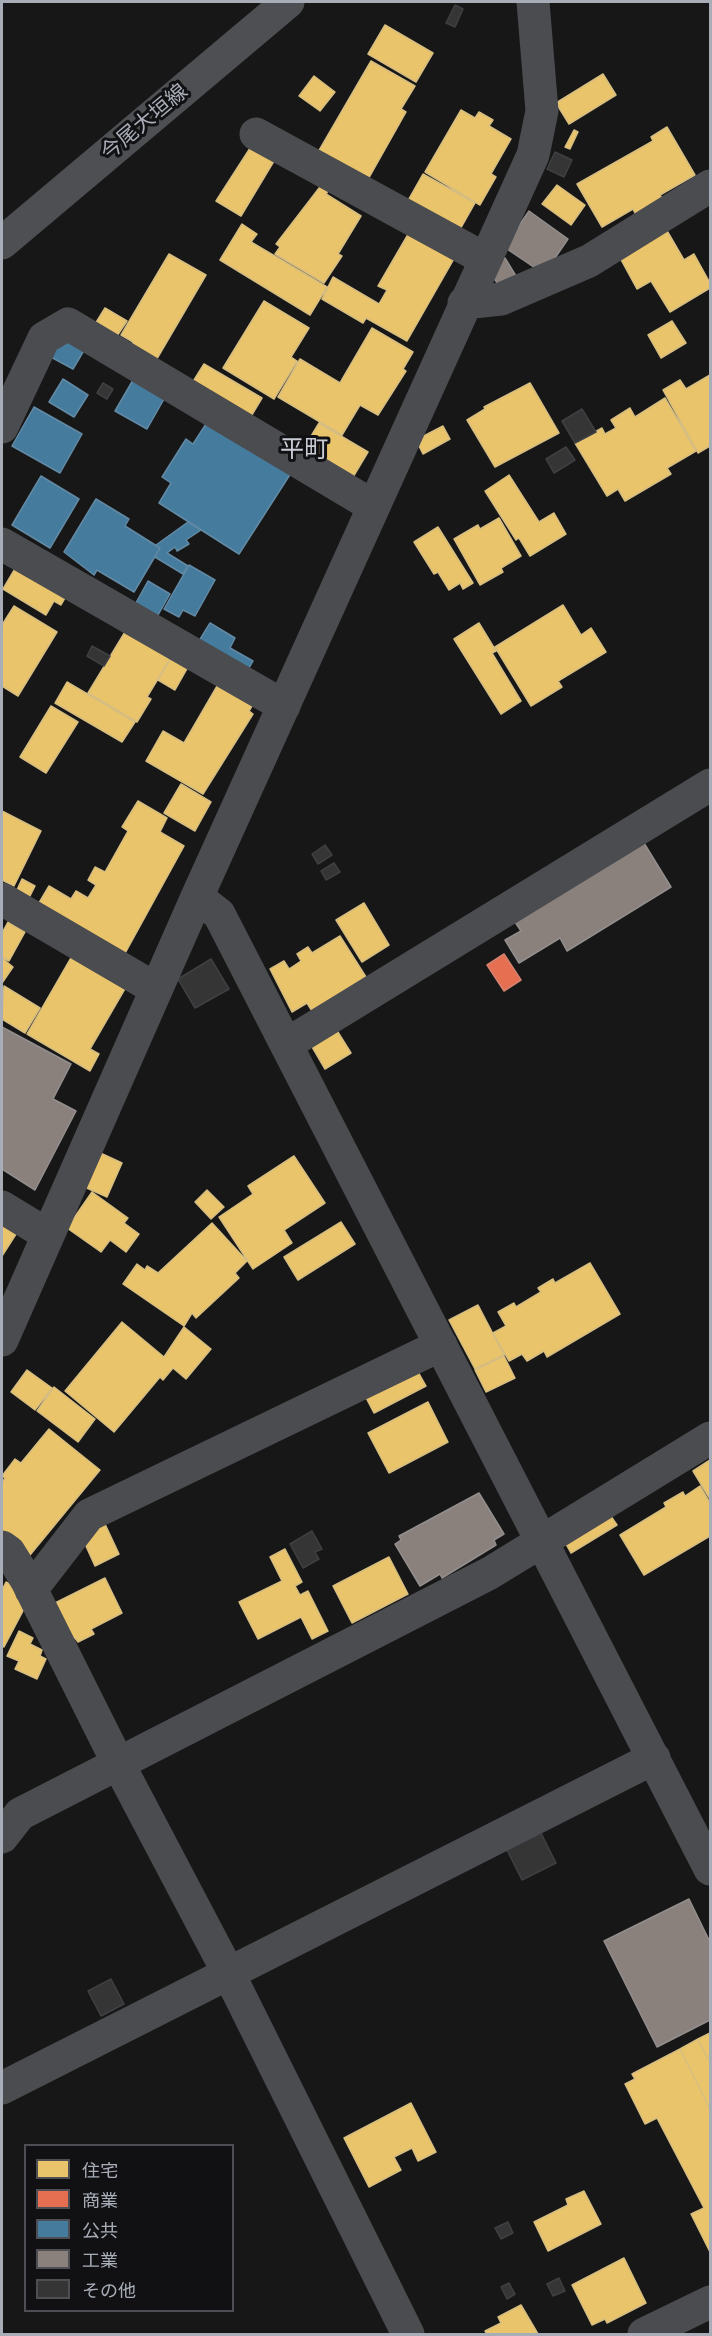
<!DOCTYPE html>
<meta charset="utf-8">
<style>
body{margin:0}
#map{position:relative;width:712px;height:2336px;overflow:hidden;background:#171717;font-family:"DejaVu Sans","Noto Sans JP",sans-serif}
canvas{display:block}
.frame{position:absolute;inset:0;border:3px solid #a8adb8;pointer-events:none}
.legend{position:absolute;left:24px;top:2144px;width:210px;height:168px;box-sizing:border-box;background:#111113;border:2px solid #4d4f55;margin:0;padding:8px 10px;list-style:none;font-size:18px;color:#a8adb8}
.legend li{display:flex;align-items:center;gap:12px;height:30px}
.legend b{width:30px;border:2px solid #4d4f55}
</style>
<div id="map">
<canvas width="712" height="2336"></canvas>
<div class="frame"></div>
<ul class="legend">
<li><b style="height:16px;background:#e9c46a"></b>住宅</li>
<li><b style="height:16px;background:#e76f51"></b>商業</li>
<li><b style="height:16px;background:#457b9d"></b>公共</li>
<li><b style="height:16px;background:#8a817c"></b>工業</li>
<li><b style="height:16px;background:#353536"></b>その他</li>
</ul>
</div>
<script>
const ctx = document.querySelector('canvas').getContext('2d');
ctx.lineJoin = 'round';
function fillPath(path, color) {
  ctx.fillStyle = color;
  ctx.fill(path, 'evenodd');
}
function trace(path, color, width, dash) {
  ctx.strokeStyle = color;
  ctx.lineWidth = width;
  ctx.lineCap = dash ? 'butt' : 'round';
  ctx.setLineDash(dash || []);
  ctx.stroke(path);
}
function drawText(font, color, halo, rows, align = 'center') {
  ctx.font = font + ' "DejaVu Sans","Noto Sans JP",sans-serif';
  ctx.lineWidth = 6;
  ctx.setLineDash([]);
  ctx.textBaseline = 'middle';
  ctx.strokeStyle = halo;
  ctx.fillStyle = color;
  for (const [text, x, y, turn = 0] of rows) {
    ctx.save();
    ctx.translate(x, y);
    ctx.rotate((+turn || 0) * Math.PI / 180);
    ctx.textAlign = isNaN(turn) ? turn : align;
    if (halo) ctx.strokeText(text, 0, 0);
    ctx.fillText(text, 0, 0);
    ctx.restore();
  }
}
const homes = new Path2D(`
 M 385,25 L 433,53 L 416,82 L 368,54 Z
 M 371,61 L 415,86 L 401,109 L 406,112 L 366,183 L 317,154 Z
 M 603,74 L 616,95 L 569,124 L 556,103 Z
 M 314,76 L 335,92 L 320,111 L 299,96 Z
 M 461,110 L 475,118 L 479,112 L 493,120 L 489,126 L 511,139 L 491,174 L 496,177 L 480,205 L 425,172 Z
 M 667,127 L 695,175 L 660,195 L 663,200 L 636,215 L 633,209 L 602,227 L 577,184 L 653,141 L 651,137 Z
 M 574,130 L 578,132 L 570,149 L 565,147 Z
 M 254,142 L 277,156 L 241,216 L 216,201 Z
 M 423,174 L 475,203 L 458,233 L 406,204 Z
 M 323,183 L 330,188 L 326,194 L 361,216 L 338,254 L 342,256 L 324,283 L 275,254 L 280,247 L 276,244 Z
 M 557,185 L 585,205 L 571,225 L 542,204 Z
 M 242,224 L 257,234 L 251,242 L 327,287 L 310,315 L 220,260 Z
 M 666,229 L 684,260 L 694,254 L 710,283 L 710,288 L 670,312 L 651,281 L 637,289 L 619,256 Z
 M 410,231 L 455,257 L 407,341 L 366,318 L 363,323 L 322,299 L 333,277 L 379,304 L 387,290 L 378,286 Z
 M 169,254 L 206,275 L 155,362 L 131,347 L 133,342 L 121,335 Z
 M 264,301 L 309,328 L 291,357 L 297,361 L 274,399 L 223,368 Z
 M 105,308 L 127,321 L 113,342 L 92,329 Z
 M 672,321 L 686,343 L 661,358 L 648,335 Z
 M 372,328 L 413,352 L 403,369 L 406,371 L 378,415 L 360,405 L 342,435 L 278,397 L 300,359 L 340,383 Z
 M 204,364 L 262,398 L 247,423 L 189,388 Z
 M 710,375 L 710,446 L 698,453 L 663,390 L 680,380 L 686,389 Z
 M 530,383 L 559,433 L 495,467 L 467,420 L 485,409 L 484,407 Z
 M 665,398 L 696,451 L 667,468 L 671,474 L 625,501 L 618,489 L 607,496 L 575,443 L 602,428 L 605,434 L 616,428 L 611,420 L 630,408 L 635,417 Z
 M 319,423 L 368,452 L 353,477 L 304,448 Z
 M 443,426 L 450,439 L 423,454 L 416,440 Z
 M 509,475 L 539,522 L 554,513 L 566,534 L 530,556 L 519,538 L 516,540 L 485,491 Z
 M 499,518 L 521,556 L 501,568 L 503,572 L 480,585 L 454,539 L 478,525 L 480,529 Z
 M 438,527 L 473,583 L 463,589 L 460,583 L 449,590 L 438,572 L 434,574 L 414,542 Z
 M 19,562 L 69,591 L 61,605 L 54,601 L 46,615 L 3,589 Z
 M 563,605 L 581,635 L 591,628 L 606,652 L 558,681 L 562,687 L 531,706 L 495,647 Z
 M 14,606 L 57,632 L 18,696 L 2,686 L 2,625 Z
 M 479,623 L 496,651 L 492,653 L 521,701 L 501,714 L 454,639 Z
 M 128,627 L 173,654 L 147,697 L 151,699 L 137,722 L 88,693 Z
 M 171,658 L 188,667 L 175,690 L 158,680 Z
 M 220,681 L 255,701 L 249,711 L 253,714 L 203,794 L 146,761 L 163,731 L 184,743 Z
 M 67,682 L 135,722 L 122,742 L 55,703 Z
 M 51,706 L 78,722 L 46,773 L 20,757 Z
 M 181,784 L 211,802 L 195,831 L 164,813 Z
 M 138,801 L 167,818 L 160,832 L 184,846 L 123,957 L 36,908 L 49,886 L 71,899 L 76,891 L 88,898 L 96,885 L 88,880 L 95,867 L 105,872 L 128,831 L 122,827 Z
 M 2,811 L 41,831 L 14,886 L 2,880 Z
 M 22,879 L 35,886 L 29,898 L 16,892 Z
 M 364,903 L 389,945 L 362,962 L 336,920 Z
 M 8,922 L 25,932 L 9,961 L 2,957 L 2,933 Z
 M 340,936 L 366,977 L 312,1011 L 307,1003 L 292,1012 L 270,969 L 284,961 L 289,969 L 301,961 L 297,954 L 308,947 L 312,953 Z
 M 76,949 L 130,980 L 90,1049 L 99,1054 L 90,1071 L 27,1034 Z
 M 2,958 L 13,967 L 2,983 Z
 M 4,986 L 40,1008 L 25,1033 L 2,1019 Z
 M 336,1029 L 351,1053 L 325,1069 L 311,1045 Z
 M 96,1151 L 122,1163 L 107,1197 L 80,1185 Z
 M 294,1156 L 325,1203 L 284,1230 L 292,1243 L 253,1269 L 219,1217 L 253,1194 L 248,1186 Z
 M 207,1190 L 224,1207 L 211,1219 L 195,1202 Z
 M 92,1192 L 128,1218 L 124,1223 L 139,1234 L 126,1252 L 110,1240 L 101,1252 L 67,1228 Z
 M 2,1220 L 18,1231 L 2,1256 Z
 M 341,1222 L 355,1244 L 298,1280 L 284,1257 Z
 M 212,1223 L 247,1261 L 235,1273 L 239,1278 L 196,1318 L 192,1313 L 184,1326 L 123,1284 L 137,1264 L 145,1270 L 147,1266 L 158,1273 Z
 M 590,1263 L 620,1314 L 547,1357 L 544,1351 L 527,1361 L 522,1354 L 509,1361 L 493,1333 L 506,1326 L 498,1312 L 514,1303 L 516,1307 L 541,1292 L 538,1288 L 553,1279 L 555,1283 Z
 M 478,1305 L 504,1355 L 475,1369 L 449,1320 Z
 M 122,1322 L 164,1357 L 184,1327 L 211,1349 L 186,1379 L 173,1368 L 163,1380 L 160,1377 L 114,1432 L 65,1391 Z
 M 504,1356 L 515,1378 L 486,1392 L 475,1370 Z
 M 413,1363 L 426,1386 L 374,1413 L 362,1390 Z
 M 27,1370 L 52,1388 L 35,1410 L 11,1392 Z
 M 54,1387 L 95,1419 L 78,1442 L 37,1411 Z
 M 428,1402 L 448,1442 L 389,1473 L 368,1433 Z
 M 49,1429 L 100,1470 L 30,1555 L 2,1533 L 2,1483 L 5,1478 L 2,1476 L 15,1459 L 21,1463 Z
 M 710,1460 L 710,1499 L 693,1471 Z
 M 700,1486 L 710,1503 L 710,1536 L 644,1575 L 620,1535 L 666,1507 L 664,1503 L 683,1492 L 685,1496 Z
 M 608,1512 L 617,1525 L 571,1553 L 562,1537 Z
 M 104,1522 L 119,1554 L 95,1566 L 80,1533 Z
 M 285,1549 L 302,1582 L 295,1586 L 300,1595 L 308,1591 L 328,1631 L 312,1639 L 301,1617 L 258,1639 L 239,1602 L 282,1581 L 270,1557 Z
 M 389,1557 L 408,1594 L 352,1623 L 333,1586 Z
 M 105,1578 L 122,1613 L 91,1629 L 94,1634 L 78,1642 L 75,1638 L 70,1641 L 55,1603 Z
 M 6,1582 L 14,1586 L 24,1609 L 4,1647 L 2,1646 L 2,1590 Z
 M 19,1631 L 33,1638 L 30,1644 L 42,1650 L 40,1656 L 46,1659 L 37,1679 L 15,1669 L 19,1661 L 7,1656 Z
 M 710,2033 L 710,2063 L 698,2039 Z
 M 698,2039 L 710,2063 L 710,2109 L 680,2049 Z
 M 680,2049 L 710,2109 L 710,2252 L 691,2214 L 704,2208 L 657,2118 L 645,2124 L 625,2084 L 635,2079 L 632,2074 Z
 M 411,2103 L 436,2152 L 418,2161 L 412,2148 L 394,2157 L 401,2170 L 369,2187 L 344,2138 Z
 M 584,2191 L 601,2224 L 548,2251 L 534,2222 L 568,2205 L 566,2199 Z
 M 624,2258 L 646,2303 L 607,2323 L 605,2319 L 592,2325 L 572,2285 Z
 M 521,2305 L 538,2334 L 487,2334 L 485,2331 L 501,2323 L 498,2317 Z`);
fillPath(homes, '#e9c46a');
trace(homes, '#d6bd81', 1.5);
const shops = new Path2D(`
 M 504,954 L 521,980 L 504,991 L 487,965 Z`);
fillPath(shops, '#e76f51');
trace(shops, '#d48270', 1.5);
const public = new Path2D(`
 M 61,334 L 86,347 L 73,369 L 49,356 Z
 M 63,379 L 88,395 L 74,417 L 49,402 Z
 M 133,380 L 164,399 L 147,429 L 115,411 Z
 M 34,407 L 82,434 L 60,473 L 12,446 Z
 M 206,424 L 291,473 L 239,554 L 159,503 L 171,483 L 162,477 L 186,439 L 193,444 Z
 M 41,476 L 79,499 L 50,548 L 12,525 Z
 M 96,499 L 129,519 L 125,526 L 160,548 L 134,592 L 97,570 L 94,575 L 64,552 Z
 M 188,522 L 201,530 L 186,540 L 189,544 L 177,551 L 175,547 L 167,553 L 188,566 L 183,574 L 155,557 L 160,548 L 156,545 Z
 M 189,565 L 215,580 L 195,616 L 183,610 L 179,617 L 164,609 Z
 M 148,581 L 170,594 L 154,622 L 132,610 Z
 M 210,623 L 235,638 L 230,648 L 253,661 L 245,675 L 196,646 Z`);
fillPath(public, '#457b9d');
trace(public, '#638aa5', 1.5);
const industry = new Path2D(`
 M 529,211 L 568,239 L 544,274 L 504,247 Z
 M 505,258 L 519,281 L 502,290 L 491,274 L 497,263 Z
 M 644,843 L 671,887 L 567,951 L 560,938 L 519,963 L 505,940 L 521,931 L 515,922 Z
 M 2,1027 L 71,1064 L 53,1099 L 76,1111 L 35,1190 L 2,1169 Z
 M 479,1493 L 504,1534 L 494,1540 L 496,1545 L 442,1578 L 440,1574 L 420,1586 L 395,1544 L 401,1540 L 399,1536 Z
 M 689,1899 L 710,1942 L 710,2020 L 657,2047 L 604,1941 Z`);
fillPath(industry, '#8a817c');
trace(industry, '#938e8e', 1.5);
const building = new Path2D(`
 M 455,5 L 463,9 L 455,27 L 446,23 Z
 M 555,152 L 572,160 L 564,177 L 547,169 Z
 M 103,383 L 113,389 L 107,399 L 97,393 Z
 M 582,409 L 596,432 L 575,443 L 562,421 Z
 M 566,447 L 575,460 L 554,473 L 546,459 Z
 M 92,646 L 110,656 L 104,666 L 87,656 Z
 M 325,845 L 332,855 L 318,864 L 312,854 Z
 M 334,863 L 340,872 L 326,880 L 321,871 Z
 M 211,959 L 229,989 L 195,1008 L 178,979 Z
 M 312,1531 L 322,1549 L 315,1552 L 319,1559 L 303,1568 L 290,1544 Z
 M 539,1829 L 556,1863 L 522,1880 L 505,1846 Z
 M 111,1979 L 124,2004 L 101,2016 L 88,1991 Z
 M 508,2222 L 513,2233 L 501,2239 L 495,2228 Z
 M 559,2278 L 565,2291 L 553,2296 L 547,2284 Z
 M 509,2283 L 515,2294 L 507,2299 L 501,2287 Z`);
fillPath(building, '#353536');
trace(building, '#3f4043', 1.5);
trace(new Path2D(`
 M 256,134 L 485,259
 M 464,303 L 501,299 L 589,261 L 710,186
 M 2,427 L 44,338 L 68,324 L 373,506
 M 2,544 L 284,706
 M 197,897 L 219,914 L 710,1869
 M 2,899 L 156,989
 M 287,1044 L 710,785
 M 2,1207 L 48,1235
 M 2,1340 L 197,897 L 533,155 L 542,111 L 533,2
 M 2,1547 L 9,1552 L 27,1581 L 119,1765 L 229,1974 L 408,2334
 M 31,1590 L 89,1515 L 441,1345
 M 2,1837 L 20,1814 L 490,1573 L 710,1438
 M 2,2088 L 654,1758
 M 644,2334 L 710,2302`), '#4b4c50', 33);
trace(new Path2D(`
 M 2,243 L 288,2`), '#4d4f52', 33);
drawText('21px', '#a8adb8', '#111113', [
 ["今尾大垣線",145,123,-40]
]);
drawText('24px', '#c9ccd4', '#111113', [
 ["平町",304,451]
]);
</script>
